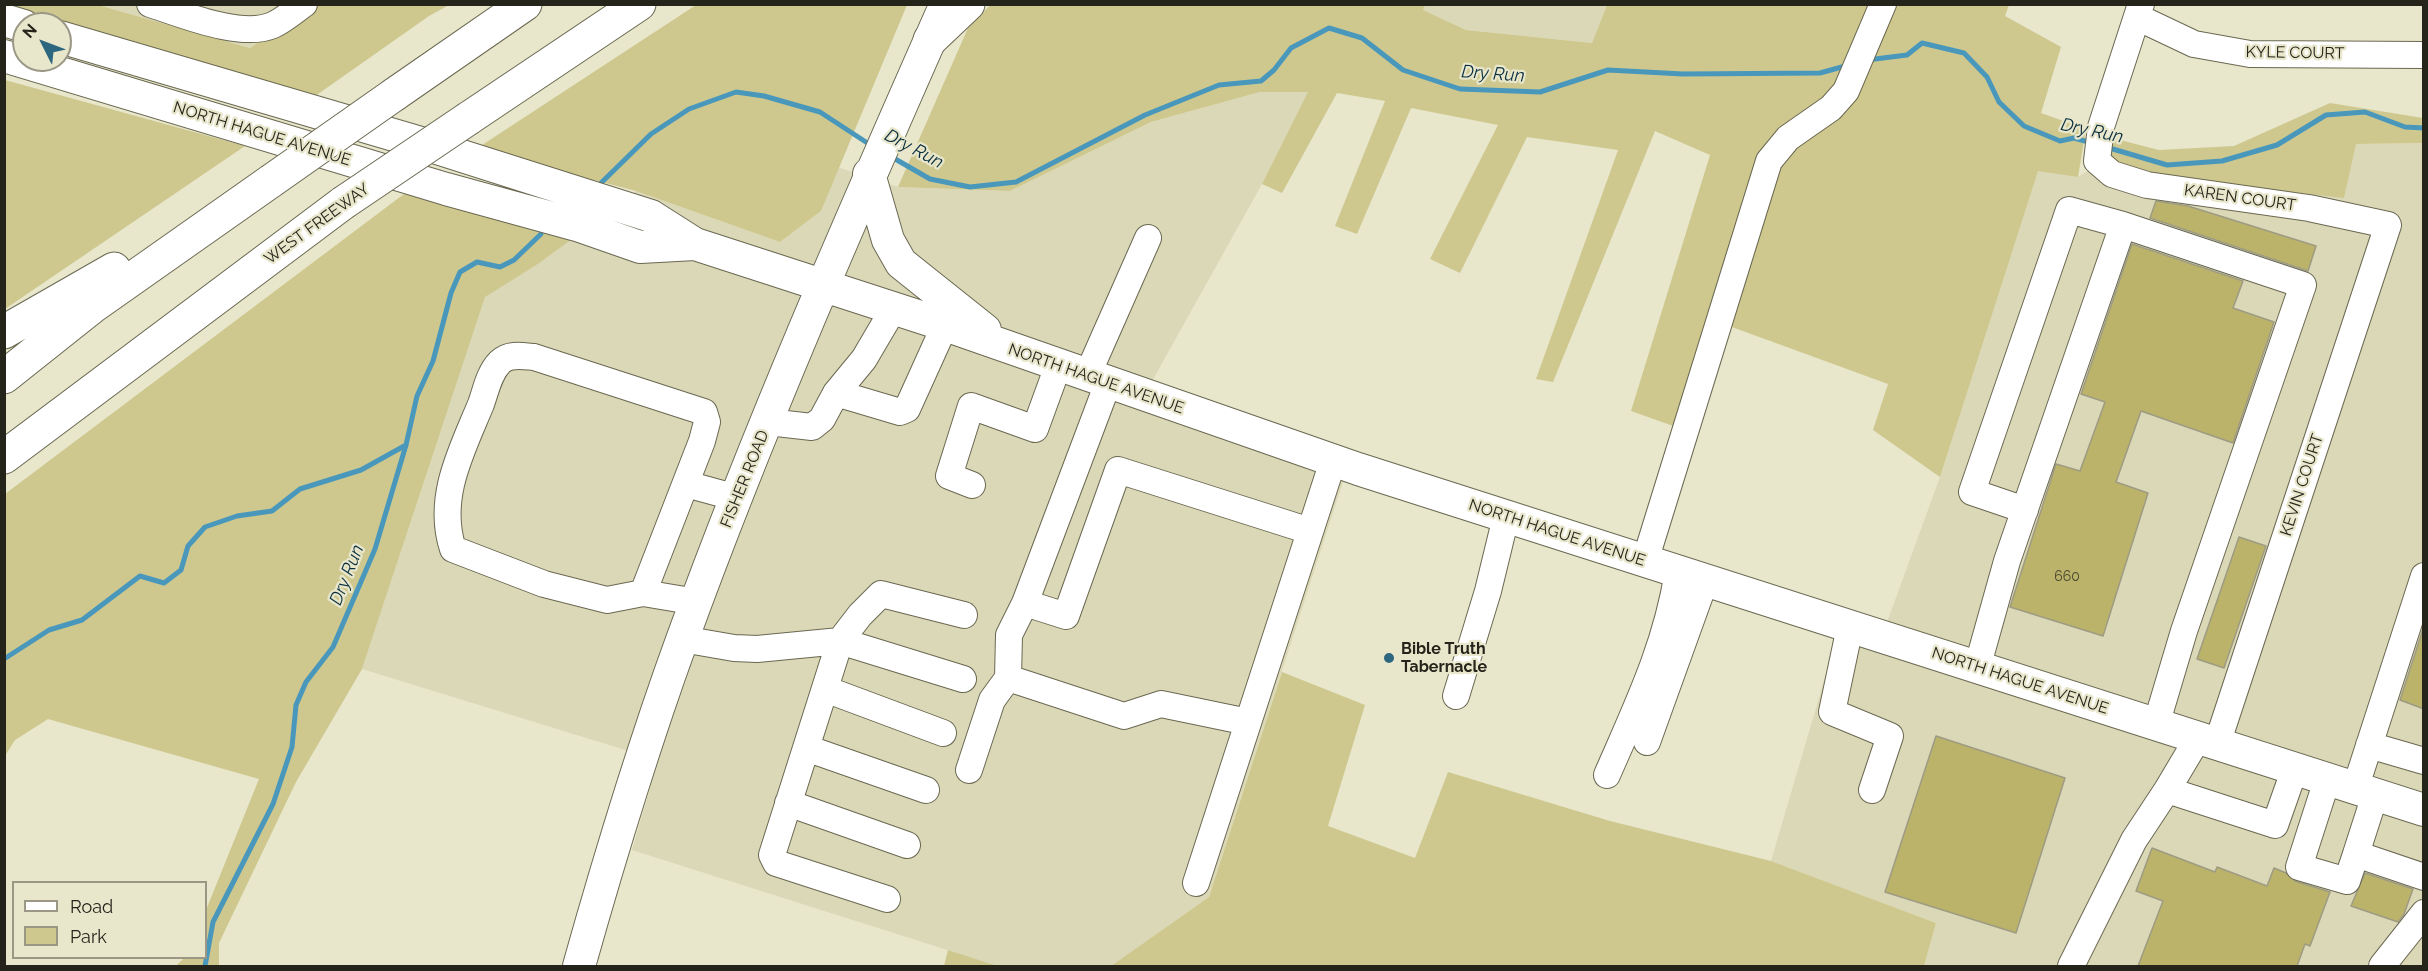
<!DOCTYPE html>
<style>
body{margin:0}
#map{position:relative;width:2428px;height:971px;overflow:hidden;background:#e8e6cb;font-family:Raleway,sans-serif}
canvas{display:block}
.frame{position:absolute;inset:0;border:6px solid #25241b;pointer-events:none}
.legend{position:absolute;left:12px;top:881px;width:195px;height:78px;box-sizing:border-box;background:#e8e6cb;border:2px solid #9a9885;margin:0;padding:8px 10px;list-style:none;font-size:18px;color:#25241b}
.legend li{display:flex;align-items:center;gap:12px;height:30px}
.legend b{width:30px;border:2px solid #9a9885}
.north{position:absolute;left:12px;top:12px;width:60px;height:60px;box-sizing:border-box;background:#e8e6cb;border:2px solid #9a9885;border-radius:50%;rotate:312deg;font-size:16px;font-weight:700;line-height:24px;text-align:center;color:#25241b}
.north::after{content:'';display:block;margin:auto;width:21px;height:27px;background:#2d667f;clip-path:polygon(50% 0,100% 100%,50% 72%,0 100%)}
</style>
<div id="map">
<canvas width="2428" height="971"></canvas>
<div class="frame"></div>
<ul class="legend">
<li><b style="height:8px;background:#fff"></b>Road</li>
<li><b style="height:16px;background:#cec88f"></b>Park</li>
</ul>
<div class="north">N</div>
</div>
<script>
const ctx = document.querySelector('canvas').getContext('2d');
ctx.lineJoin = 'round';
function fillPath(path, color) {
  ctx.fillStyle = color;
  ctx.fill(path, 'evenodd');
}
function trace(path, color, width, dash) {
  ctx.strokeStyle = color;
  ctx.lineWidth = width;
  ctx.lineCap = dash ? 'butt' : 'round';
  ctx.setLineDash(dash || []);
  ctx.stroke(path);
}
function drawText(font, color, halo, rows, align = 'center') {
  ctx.font = font + ' Raleway,sans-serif';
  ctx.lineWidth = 4.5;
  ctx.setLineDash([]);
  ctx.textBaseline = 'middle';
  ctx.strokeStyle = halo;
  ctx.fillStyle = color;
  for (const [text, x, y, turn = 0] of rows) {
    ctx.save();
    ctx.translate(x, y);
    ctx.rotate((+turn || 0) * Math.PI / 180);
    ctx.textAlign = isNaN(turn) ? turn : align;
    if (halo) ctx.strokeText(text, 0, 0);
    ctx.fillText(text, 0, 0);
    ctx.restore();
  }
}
fillPath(new Path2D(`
 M 1425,4 L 1607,5 L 1592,43 L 1466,30 L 1423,10 Z
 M 98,5 L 318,5 L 250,48 Z
 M 1260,92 L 1309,92 L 1262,184 L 1151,383 L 1351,457 L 1209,897 L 1111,966 L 998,966 L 632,850 L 658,760 L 362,669 L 485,296 L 538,264 L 636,191 L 780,242 L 821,211 L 837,167 L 898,187 L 1010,191 L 1151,122 Z
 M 2423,143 L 2423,966 L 1924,966 L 1936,923 L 1771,861 L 1841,623 L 1882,636 L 1940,477 L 2038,170 L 2078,177 L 2103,161 L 2344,197 L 2355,144 Z`), '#dbd8b8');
fillPath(new Path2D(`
 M 991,4 L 1425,5 L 1423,10 L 1466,30 L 1592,43 L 1607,5 L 2009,5 L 2005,16 L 2061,47 L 2041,113 L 2086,129 L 2078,177 L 2038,171 L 1940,477 L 1873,430 L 1888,384 L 1710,319 L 1676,427 L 1631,411 L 1710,155 L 1655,131 L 1553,382 L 1536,379 L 1618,150 L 1527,137 L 1460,273 L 1430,259 L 1498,125 L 1411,108 L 1357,234 L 1335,226 L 1385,101 L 1337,93 L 1282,193 L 1262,184 L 1308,92 L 1260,92 L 1151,122 L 1010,191 L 898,187 L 968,28 Z
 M 5,5 L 98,5 L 250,48 L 318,5 L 449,5 L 429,16 L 311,99 Z
 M 696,5 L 907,5 L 821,211 L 780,242 L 636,191 L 476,149 Z
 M 4,80 L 5,80 L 245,146 L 5,309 Z
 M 2330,103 L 2423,118 L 2423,143 L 2356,144 L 2344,198 L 2145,175 L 2103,161 L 2108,137 L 2159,150 L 2234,146 Z
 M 404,194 L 576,236 L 538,264 L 485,297 L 362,669 L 296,782 L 219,943 L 219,966 L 176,966 L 184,958 L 206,958 L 206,910 L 259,779 L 48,719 L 15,740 L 5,756 L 5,494 Z
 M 1282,672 L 1365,705 L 1328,826 L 1415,858 L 1448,772 L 1610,821 L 1771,861 L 1936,923 L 1924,966 L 1111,966 L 1209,897 Z
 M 948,950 L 998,966 L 944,966 Z`), '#cec88f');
trace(new Path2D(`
 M 1867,60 L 1907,55 L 1922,43 L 1964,53 L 1987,77 L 1999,102 L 2024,126 L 2060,141 L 2074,138 L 2092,143
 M 2106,147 L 2167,165 L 2222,161 L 2277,145 L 2326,115 L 2365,112 L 2405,127 L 2424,128
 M 890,156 L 930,179 L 970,187 L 1016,182 L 1145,115 L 1219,85 L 1261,81 L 1274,70 L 1291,48 L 1329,28 L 1362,38 L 1403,70 L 1460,89 L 1540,92 L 1608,70 L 1683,74 L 1820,73 L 1849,65
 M 601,183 L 651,134 L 689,109 L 736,92 L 764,96 L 820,112 L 872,146
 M 4,659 L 49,630 L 82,620 L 140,576 L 164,583 L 181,570 L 188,546 L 205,527 L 237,516 L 272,511 L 300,489 L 361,470 L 406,445
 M 205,966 L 213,922 L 273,804 L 292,747 L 296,705 L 306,682 L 333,647 L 375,549 L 406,445 L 417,396 L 433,361 L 451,293 L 460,272 L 477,262 L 500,267 L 514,260 L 541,234`), '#4998bc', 5);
const building = new Path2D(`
 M 2156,201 L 2188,206 L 2316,246 L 2308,271 L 2150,218 Z
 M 2132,244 L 2243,281 L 2233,308 L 2274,322 L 2233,443 L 2141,411 L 2116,482 L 2148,493 L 2103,636 L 2010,607 L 2056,464 L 2080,471 L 2105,402 L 2081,394 Z
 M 2239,537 L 2266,546 L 2224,668 L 2197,659 Z
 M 2424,626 L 2424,709 L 2400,700 Z
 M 1936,736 L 2065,778 L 2016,933 L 1885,892 Z
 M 2152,848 L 2215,872 L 2217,867 L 2267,886 L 2274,868 L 2286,873 L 2295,881 L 2330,892 L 2310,946 L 2305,944 L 2297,966 L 2138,966 L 2163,901 L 2136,891 Z
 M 2365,873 L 2413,889 L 2404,914 L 2398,922 L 2351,906 Z`);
fillPath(building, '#bbb36a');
trace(building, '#9e9b83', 1.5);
const minor = new Path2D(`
 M 150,4 C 182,14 241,39 273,25 C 284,20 294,11 304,4
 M 2141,4 L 2101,127 L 2097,161 L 2112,174 L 2147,185 L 2309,208 L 2388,225 L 2217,744
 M 2137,17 L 2194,44 L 2250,54 L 2424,55
 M 1087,376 L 1148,238
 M 1108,383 L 1025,603 L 1009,635 L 1008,678 L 1124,716 L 1161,704 L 1248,722
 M 836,393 L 900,412 L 907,409 L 945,325
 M 768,422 L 812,427 L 822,419 L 836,393 L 864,359 L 894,308
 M 686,484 L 737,498
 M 972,485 L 949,476 L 971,406 L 1035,429 L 1058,366
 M 2025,510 L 1972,492 L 2069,210 L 2123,225
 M 1645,561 L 1769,161 L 1788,138 L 1831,108 L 1846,91 L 1883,4
 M 643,593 L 702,441 L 707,422 L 704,412 L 534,357 C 523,356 509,353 500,362 C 489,373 486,390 481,404 C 462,450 436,498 453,549 L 544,584 L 607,600 L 643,593 L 697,602
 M 1025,603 L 1066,616 L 1118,470 L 1310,531
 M 1850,627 L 1832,712 L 1890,736 L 1872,790
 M 682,639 L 734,648 L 757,649 L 840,641 L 963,679
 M 1977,668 L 2007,561 L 2123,225 L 2303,285 L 2184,631 L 2156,725
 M 825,689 L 943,733
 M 1456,696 L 1488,591 L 1506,517
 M 1647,742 L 1705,581
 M 2369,745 L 2424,761
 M 806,748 L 926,790
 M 969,770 L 992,700 L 1008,678
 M 1607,775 C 1637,706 1666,647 1678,572
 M 2327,780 L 2299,867 L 2347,881 L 2356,854 L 2424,877
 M 2355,789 L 2424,576
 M 2167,790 L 2198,738
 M 788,803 L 907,845
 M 2356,854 L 2375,795
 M 1196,883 L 1333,461
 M 887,899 L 776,863 L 772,855 L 840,641 L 860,615 L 881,594 L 964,615
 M 2071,966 L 2134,840 L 2167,790 L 2275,825 L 2294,771
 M 2382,966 L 2424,913`);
const major = new Path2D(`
 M 4,20 L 24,26
 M 60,37 L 421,143 L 651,216 L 695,244 L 945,325 L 1358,469 L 2424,810
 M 4,56 L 446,189 L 577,225 L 640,247 L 695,244
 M 869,174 L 888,240 L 901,263 L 985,330
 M 579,966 C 610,856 643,747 682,640 C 759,428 850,221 941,15`);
const highway = new Path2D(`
 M 930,40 L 968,4
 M 395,94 L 525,4
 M 469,118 L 639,4
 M 4,332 L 114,269
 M 4,377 L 92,307 L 271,181
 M 4,457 L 343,203`);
trace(minor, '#6a6851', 28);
trace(major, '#6a6851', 34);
trace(highway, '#6a6851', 35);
trace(minor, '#fff', 26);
trace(major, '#fff', 32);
trace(highway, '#fff', 33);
const highwayBridge = new Path2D(`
 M 271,181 L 395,94
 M 343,203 L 469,118`);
trace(highwayBridge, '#6a6851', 35, []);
trace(highwayBridge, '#fff', 33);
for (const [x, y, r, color] of [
 [1389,658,6,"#2d667f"]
]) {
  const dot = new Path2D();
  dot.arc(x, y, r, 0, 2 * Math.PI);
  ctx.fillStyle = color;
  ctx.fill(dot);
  trace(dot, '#e8e6cb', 2);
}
drawText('14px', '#4a482f', null, [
 ["660",2067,577]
]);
drawText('16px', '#25241b', '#e8e6cb', [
 ["KYLE COURT",2295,53,1],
 ["NORTH HAGUE AVENUE",262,134,17],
 ["KAREN COURT",2240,198,8],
 ["WEST FREEWAY",317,224,-36],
 ["NORTH HAGUE AVENUE",1096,379,19],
 ["FISHER ROAD",745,479,-68],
 ["KEVIN COURT",2302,485,-72],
 ["NORTH HAGUE AVENUE",1557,533,18],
 ["NORTH HAGUE AVENUE",2020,681,18]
]);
drawText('bold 16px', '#25241b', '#e8e6cb', [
 ["Bible Truth",1401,649],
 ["Tabernacle",1401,667]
], 'left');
drawText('italic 18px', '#082e3e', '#e8e6cb', [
 ["Dry Run",1493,74,4],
 ["Dry Run",2092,131,12],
 ["Dry Run",914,149,28],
 ["Dry Run",347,575,-68]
]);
</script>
